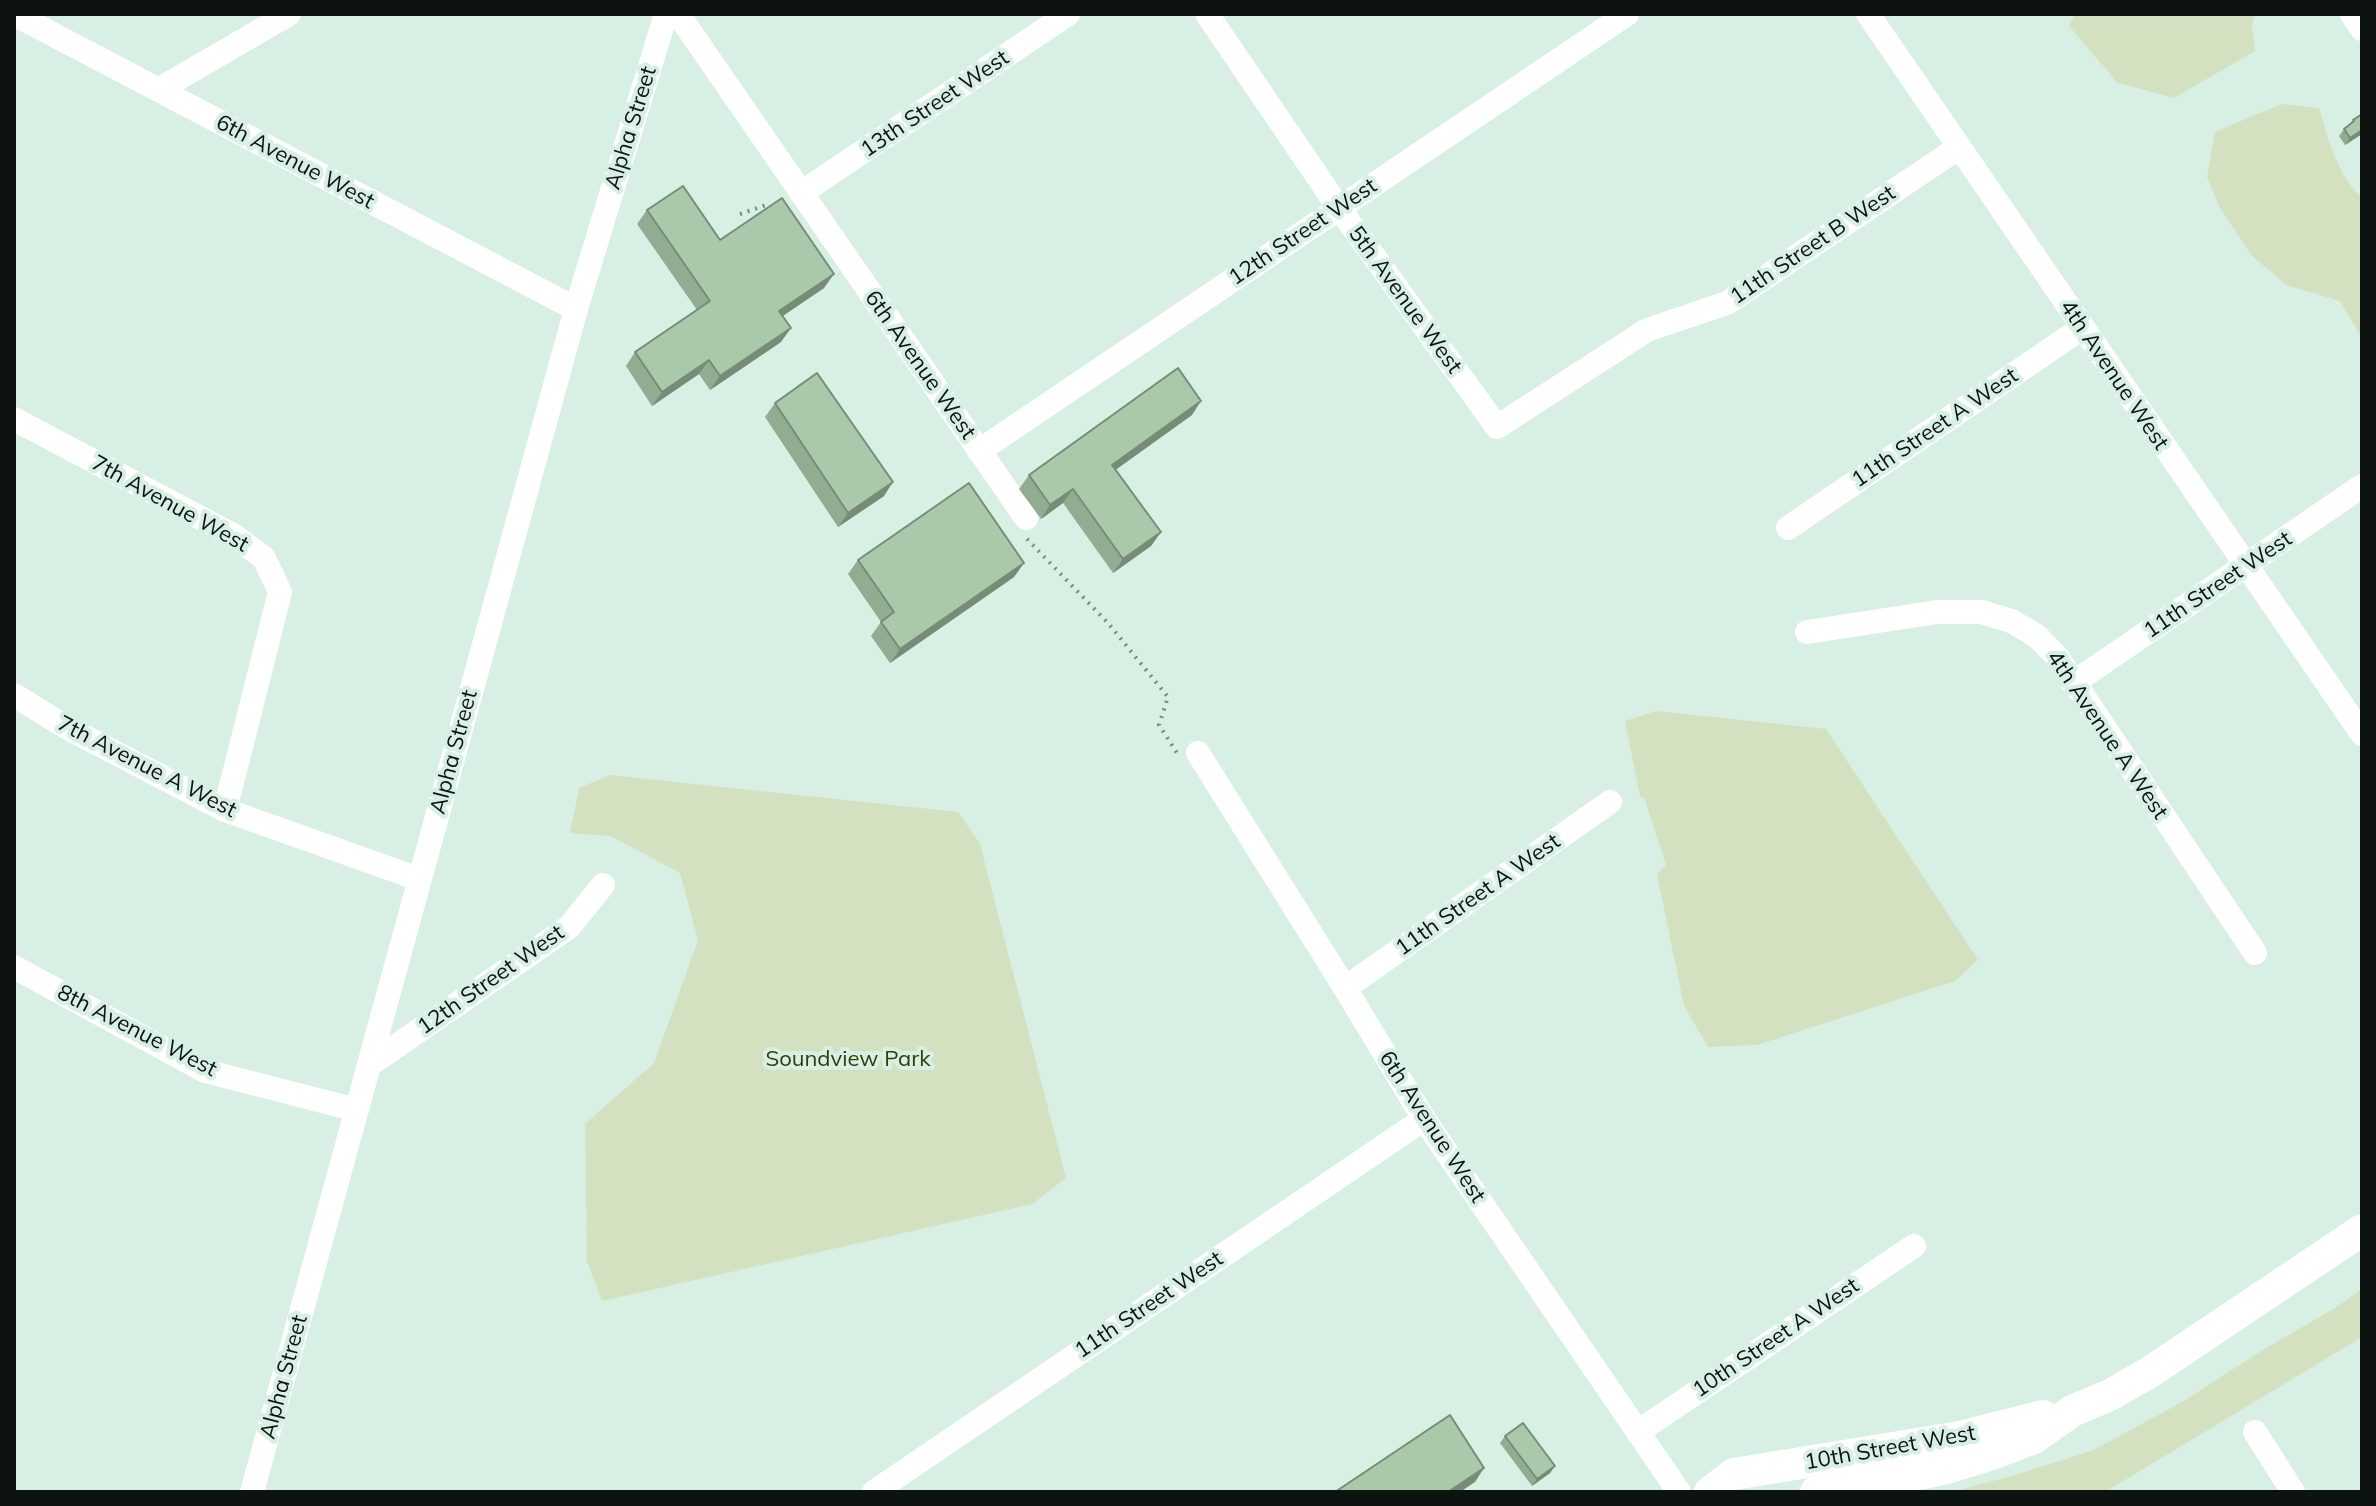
<!DOCTYPE html>
<style>
body{margin:0}
#map{position:relative;width:2376px;height:1506px;overflow:hidden;background:#d8efe3;font-family:Mulish,sans-serif}
canvas{display:block}
.frame{position:absolute;inset:0;border:16px solid #0c1310;pointer-events:none}
</style>
<div id="map">
<canvas width="2376" height="1506"></canvas>
<div class="frame"></div>
</div>
<script>
const ctx = document.querySelector('canvas').getContext('2d');
ctx.lineJoin = 'round';
function fillPath(path, color) {
  ctx.fillStyle = color;
  ctx.fill(path, 'evenodd');
}
function trace(path, color, width, dash) {
  ctx.strokeStyle = color;
  ctx.lineWidth = width;
  ctx.lineCap = dash ? 'butt' : 'round';
  ctx.setLineDash(dash || []);
  ctx.stroke(path);
}
function drawText(font, color, halo, rows, align = 'center') {
  ctx.font = font + ' Mulish,sans-serif';
  ctx.lineWidth = 8;
  ctx.setLineDash([]);
  ctx.textBaseline = 'middle';
  ctx.strokeStyle = halo;
  ctx.fillStyle = color;
  for (const [text, x, y, turn = 0] of rows) {
    ctx.save();
    ctx.translate(x, y);
    ctx.rotate((+turn || 0) * Math.PI / 180);
    ctx.textAlign = isNaN(turn) ? turn : align;
    if (halo) ctx.strokeText(text, 0, 0);
    ctx.fillText(text, 0, 0);
    ctx.restore();
  }
}
fillPath(new Path2D(`
 M 2075,14 L 2255,14 L 2252,26 L 2255,51 L 2174,98 L 2118,83 L 2069,26 Z
 M 2281,104 L 2319,108 C 2328,139 2338,176 2362,198 L 2362,338 L 2340,301 L 2286,285 L 2251,255 L 2219,206 L 2207,177 L 2215,132 Z
 M 1656,711 L 1826,729 L 1978,960 L 1955,981 L 1757,1045 L 1708,1047 L 1684,1006 L 1657,874 L 1666,865 L 1645,800 L 1640,796 L 1625,721 Z
 M 610,775 L 958,812 L 980,844 L 1066,1178 L 1032,1204 L 602,1301 L 587,1261 L 585,1124 L 654,1063 L 698,940 L 680,873 L 611,836 L 570,833 L 579,788 Z
 M 2362,1289 L 2362,1337 L 2105,1492 L 1952,1492 L 2015,1475 L 2094,1450 L 2184,1401 L 2258,1353 L 2338,1306 Z`), '#d3e1c1');
trace(new Path2D(`
 M 740,214 L 766,205 L 774,208
 M 1027,539 L 1108,623 L 1168,697 L 1159,725 L 1177,753`), '#798880', 4, [2, 6]);
trace(new Path2D(`
 M 14,14 L 576,309
 M 678,14 L 1026,518
 M 1207,14 L 1339,208 L 1497,427 L 1647,330 L 1727,303 L 1958,148
 M 1868,14 L 2362,734
 M 2352,14 L 2362,29
 M 158,90 L 289,14
 M 801,193 L 1068,14
 M 14,419 L 233,535 L 264,558 L 280,592 L 225,810
 M 979,451 L 1627,14
 M 1788,528 L 2082,328
 M 1807,632 L 1937,612 L 1982,612 L 2011,621 L 2037,636 L 2058,658 L 2255,953
 M 2073,683 L 2362,486
 M 14,695 L 66,727 L 225,810 L 419,879
 M 1198,753 L 1345,988 L 1424,1119 L 1679,1492
 M 14,967 L 205,1071 L 357,1110
 M 1345,988 L 1610,802
 M 369,1065 L 569,927 L 603,885
 M 1639,1431 L 1914,1246
 M 2255,1432 L 2293,1492
 M 252,1492 L 576,309 L 666,14
 M 874,1492 L 1424,1119`), '#fff', 24);
trace(new Path2D(`
 M 1710,1492 L 1734,1474 L 1960,1437 L 2043,1416
 M 1816,1492 L 1902,1478 L 1947,1468 L 1992,1454 L 2034,1438 L 2072,1411 L 2110,1395 L 2150,1372 L 2362,1230`), '#fff', 32);
fillPath(new Path2D(`
 M 2362,114 L 2362,134 L 2345,145 L 2339,136 L 2344,129 Z
 M 647,210 L 720,240 L 824,288 L 783,316 L 781,342 L 710,390 L 699,374 L 652,406 L 626,366 L 635,352 L 697,310 L 637,224 Z
 M 775,403 L 884,496 L 838,527 L 765,417 Z
 M 1192,415 L 1116,469 L 1161,532 L 1151,546 L 1113,573 L 1063,503 L 1041,519 L 1019,489 L 1029,475 Z
 M 858,560 L 1024,563 L 1014,577 L 890,663 L 871,636 L 881,622 L 848,574 Z
 M 1505,1436 L 1555,1466 L 1550,1473 L 1532,1486 L 1500,1443 Z`), '#92ac92');
fillPath(new Path2D(`
 M 2362,130 L 2362,134 L 2345,145 L 2350,138 Z
 M 834,274 L 824,288 L 769,325 L 779,311 Z
 M 791,328 L 781,342 L 710,390 L 720,376 Z
 M 709,360 L 699,374 L 652,406 L 662,392 Z
 M 1201,401 L 1192,415 L 1103,479 L 1112,465 Z
 M 893,482 L 884,496 L 838,527 L 848,513 Z
 M 1073,489 L 1063,503 L 1041,519 L 1050,505 Z
 M 1161,532 L 1151,546 L 1113,573 L 1123,559 Z
 M 1024,563 L 1014,577 L 890,663 L 900,649 Z
 M 1555,1466 L 1550,1473 L 1532,1486 L 1537,1479 Z
 M 1484,1468 L 1475,1482 L 1460,1492 L 1448,1492 Z`), '#778c77');
const building = new Path2D(`
 M 2362,114 L 2362,130 L 2350,138 L 2344,129 L 2354,121 L 2353,120 Z
 M 683,186 L 720,240 L 782,198 L 834,274 L 779,311 L 791,328 L 720,376 L 709,360 L 662,392 L 635,352 L 710,301 L 647,210 Z
 M 1178,368 L 1201,401 L 1112,465 L 1161,532 L 1123,559 L 1073,489 L 1050,505 L 1029,475 Z
 M 817,373 L 893,482 L 848,513 L 775,403 Z
 M 969,483 L 1024,563 L 900,649 L 881,622 L 894,612 L 858,560 Z
 M 1450,1415 L 1484,1468 L 1448,1492 L 1335,1492 Z
 M 1523,1423 L 1555,1466 L 1537,1479 L 1505,1436 Z`);
fillPath(building, '#aac8aa');
trace(building, '#778c77', 2);
drawText('22px', '#0c1310', '#d8efe3', [
 ["13th Street West",935,104,-34],
 ["Alpha Street",631,128,-73],
 ["6th Avenue West",295,162,28],
 ["12th Street West",1303,232,-34],
 ["11th Street B West",1813,245,-34],
 ["5th Avenue West",1405,300,54],
 ["6th Avenue West",920,365,55],
 ["4th Avenue West",2114,375,56],
 ["11th Street A West",1935,428,-34],
 ["7th Avenue West",170,504,29],
 ["11th Street West",2218,585,-34],
 ["4th Avenue A West",2107,735,56],
 ["Alpha Street",454,752,-75],
 ["7th Avenue A West",147,767,27],
 ["11th Street A West",1478,895,-35],
 ["12th Street West",491,980,-35],
 ["8th Avenue West",137,1031,27],
 ["6th Avenue West",1432,1127,57],
 ["11th Street West",1149,1305,-34],
 ["10th Street A West",1776,1338,-34],
 ["Alpha Street",284,1377,-75],
 ["10th Street West",1890,1448,-10]
]);
drawText('22px', '#2e4005', '#d8efe3', [
 ["Soundview Park",848,1059]
]);
</script>
